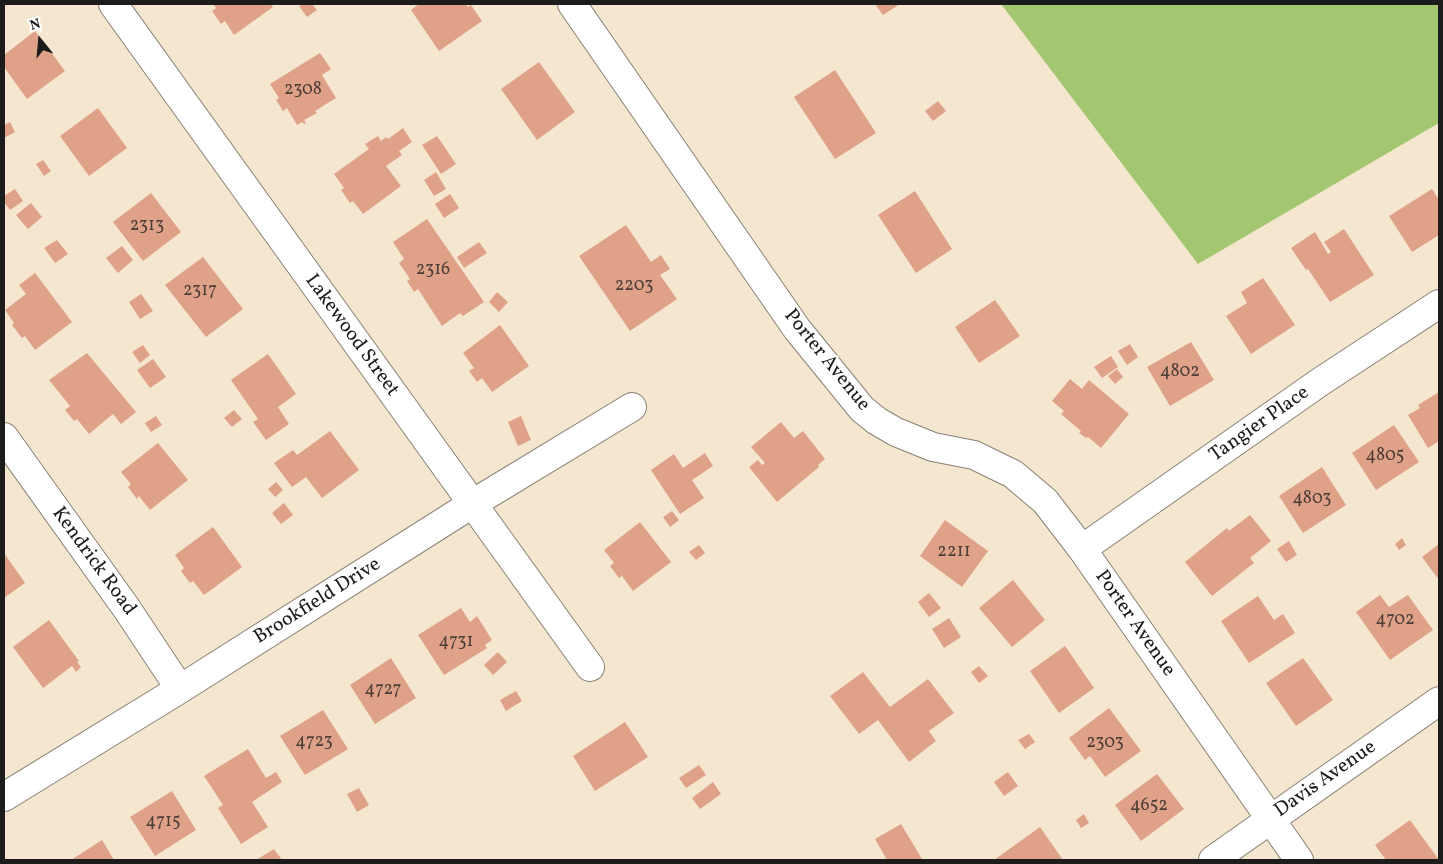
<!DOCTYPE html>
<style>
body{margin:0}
#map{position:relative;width:1443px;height:864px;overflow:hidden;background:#f5e6cf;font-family:Vollkorn,serif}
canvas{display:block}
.frame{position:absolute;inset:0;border:5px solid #1c1c1c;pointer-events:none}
.north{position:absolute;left:15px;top:15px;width:50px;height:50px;-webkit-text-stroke:4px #fff;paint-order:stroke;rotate:343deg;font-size:14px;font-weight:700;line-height:20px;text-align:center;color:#1c1c1c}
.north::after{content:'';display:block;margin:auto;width:18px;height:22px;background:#1c1c1c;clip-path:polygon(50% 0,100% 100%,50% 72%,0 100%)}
</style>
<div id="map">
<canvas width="1443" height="864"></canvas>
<div class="frame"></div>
<div class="north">N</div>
</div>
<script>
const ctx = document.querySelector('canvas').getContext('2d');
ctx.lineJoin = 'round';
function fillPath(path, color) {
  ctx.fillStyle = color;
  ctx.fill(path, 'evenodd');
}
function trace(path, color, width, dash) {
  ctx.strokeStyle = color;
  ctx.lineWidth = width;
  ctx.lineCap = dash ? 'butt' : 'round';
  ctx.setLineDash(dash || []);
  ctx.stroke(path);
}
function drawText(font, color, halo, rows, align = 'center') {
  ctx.font = font + ' Vollkorn,serif';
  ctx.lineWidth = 5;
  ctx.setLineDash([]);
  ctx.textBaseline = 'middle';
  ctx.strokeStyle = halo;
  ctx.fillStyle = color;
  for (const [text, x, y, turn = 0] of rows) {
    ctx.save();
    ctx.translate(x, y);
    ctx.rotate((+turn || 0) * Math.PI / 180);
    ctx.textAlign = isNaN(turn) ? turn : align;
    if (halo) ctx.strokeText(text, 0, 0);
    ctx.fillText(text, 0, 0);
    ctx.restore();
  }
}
fillPath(new Path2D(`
 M 1001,4 L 1439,4 L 1439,123 L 1198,264 Z`), '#a3c670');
fillPath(new Path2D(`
 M 213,4 L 270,4 L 273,7 L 234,35 L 225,21 L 221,24 L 212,11 L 216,8 Z
 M 303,4 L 312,4 L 317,10 L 307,17 L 299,6 Z
 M 419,4 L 466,4 L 468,7 L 471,5 L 482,21 L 439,51 L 411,10 Z
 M 875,4 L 900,4 L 883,15 Z
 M 35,31 L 65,71 L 27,99 L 4,67 L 4,55 Z
 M 320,53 L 331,69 L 322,75 L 336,98 L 315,111 L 317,113 L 304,120 L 306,123 L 304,124 L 302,122 L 297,125 L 287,108 L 283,111 L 276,100 L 279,98 L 270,84 Z
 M 539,62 L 575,112 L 537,140 L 501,89 Z
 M 835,70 L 876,133 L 835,159 L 794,97 Z
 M 938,101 L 946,111 L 933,121 L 925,111 Z
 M 98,108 L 127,148 L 89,176 L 60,136 Z
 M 10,122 L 15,132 L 4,138 L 4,125 Z
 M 403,128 L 412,142 L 399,151 L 402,155 L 386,166 L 401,186 L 363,214 L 353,201 L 350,203 L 341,190 L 344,188 L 334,174 L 369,149 L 365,144 L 378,136 L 381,141 L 386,137 L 388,139 Z
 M 437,136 L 456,164 L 441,174 L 422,145 Z
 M 43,160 L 51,171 L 44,176 L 36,164 Z
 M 436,172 L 446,189 L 434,196 L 424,180 Z
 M 15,189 L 23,201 L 10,210 L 4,202 L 4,196 Z
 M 1432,189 L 1439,200 L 1439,235 L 1412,252 L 1389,216 Z
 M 915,191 L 952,249 L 916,273 L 878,215 Z
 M 151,193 L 181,232 L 143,261 L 113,222 Z
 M 450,194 L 459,208 L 444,218 L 435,204 Z
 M 31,203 L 42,217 L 28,229 L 16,215 Z
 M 427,219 L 484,302 L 463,316 L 460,313 L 442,326 L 418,289 L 414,292 L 407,281 L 410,279 L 399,263 L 404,259 L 393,242 Z
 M 626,225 L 651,262 L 661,255 L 670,269 L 660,275 L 677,299 L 630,331 L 579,256 Z
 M 1344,229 L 1374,275 L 1330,302 L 1308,269 L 1306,270 L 1291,248 L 1315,232 L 1328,254 L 1331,252 L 1324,242 Z
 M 57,240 L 68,254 L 55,263 L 44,248 Z
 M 479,242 L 487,253 L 464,268 L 457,257 Z
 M 122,246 L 133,260 L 118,273 L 106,258 Z
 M 203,257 L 243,309 L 206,337 L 165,285 Z
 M 35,273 L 72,322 L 35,350 L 25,336 L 22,338 L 12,325 L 14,323 L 5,310 L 26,294 L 19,285 Z
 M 1263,278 L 1295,325 L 1251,354 L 1226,316 L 1247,303 L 1241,292 Z
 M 497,292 L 508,302 L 499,312 L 489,302 Z
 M 141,294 L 153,311 L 140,319 L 129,302 Z
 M 995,300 L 1020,336 L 979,363 L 955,327 Z
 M 500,325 L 529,366 L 492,392 L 482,378 L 477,382 L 469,371 L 474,368 L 463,353 Z
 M 1191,342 L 1214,380 L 1170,406 L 1147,367 Z
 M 1130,344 L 1138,357 L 1127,365 L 1118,351 Z
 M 143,345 L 150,355 L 140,363 L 132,352 Z
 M 87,353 L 136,412 L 121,424 L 113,414 L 89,434 L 77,419 L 74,421 L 65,410 L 70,406 L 49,380 Z
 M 268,354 L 296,394 L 278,407 L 289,424 L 266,440 L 253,422 L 258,419 L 231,380 Z
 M 1111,356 L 1118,367 L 1102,378 L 1094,367 Z
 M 153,359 L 166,377 L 150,388 L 137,370 Z
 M 1117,369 L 1123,377 L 1115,384 L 1108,376 Z
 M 1070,379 L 1082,389 L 1089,380 L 1129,414 L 1101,448 L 1088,437 L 1086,438 L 1079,433 L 1081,431 L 1061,414 L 1064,411 L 1052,401 Z
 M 1439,392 L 1439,441 L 1428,448 L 1408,415 L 1420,408 L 1418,405 Z
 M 234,410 L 242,419 L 232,427 L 224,418 Z
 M 156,416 L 162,425 L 151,432 L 145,423 Z
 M 521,416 L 531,440 L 518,446 L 508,422 Z
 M 781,422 L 794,438 L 803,431 L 825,459 L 818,465 L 819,467 L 777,502 L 749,467 L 758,460 L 762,465 L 765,463 L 751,447 Z
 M 1394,425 L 1419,462 L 1376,490 L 1352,453 Z
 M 330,431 L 359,470 L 322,498 L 306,477 L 292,487 L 274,463 L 293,450 L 297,455 Z
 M 158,443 L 188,480 L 150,510 L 139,496 L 137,499 L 128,487 L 131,484 L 121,472 Z
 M 705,453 L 713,466 L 692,480 L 704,498 L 680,514 L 651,470 L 674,454 L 683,468 Z
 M 1322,467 L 1346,505 L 1303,533 L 1279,496 Z
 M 276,482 L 283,490 L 275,497 L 268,489 Z
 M 284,503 L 293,515 L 281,524 L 272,513 Z
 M 672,511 L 679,520 L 670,527 L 663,517 Z
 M 1250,515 L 1271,541 L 1250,558 L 1254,563 L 1212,596 L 1185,562 L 1227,528 L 1229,531 Z
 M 945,520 L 988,551 L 962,587 L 920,556 Z
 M 640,522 L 671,562 L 633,591 L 622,576 L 619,578 L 610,566 L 614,563 L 604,550 Z
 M 213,527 L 242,567 L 204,595 L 193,581 L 190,583 L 181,571 L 184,568 L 175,555 Z
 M 1402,538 L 1406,545 L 1399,550 L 1395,544 Z
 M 1289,541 L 1297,555 L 1286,562 L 1277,549 Z
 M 1439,544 L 1439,580 L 1422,557 Z
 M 699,545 L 705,553 L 696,560 L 689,552 Z
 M 4,553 L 25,583 L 4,598 Z
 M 1013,580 L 1045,620 L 1012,647 L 979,608 Z
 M 929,593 L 941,608 L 929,617 L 918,602 Z
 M 1380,595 L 1389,607 L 1408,595 L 1433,630 L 1390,660 L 1356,612 Z
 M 1258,596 L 1274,620 L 1283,614 L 1295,633 L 1249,663 L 1221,621 Z
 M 461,608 L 470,622 L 477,616 L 492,640 L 485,645 L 487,648 L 444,675 L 418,635 Z
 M 949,618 L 961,637 L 944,648 L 932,629 Z
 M 49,620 L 79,661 L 77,662 L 81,667 L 76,672 L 72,666 L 43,688 L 13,647 Z
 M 1065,646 L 1094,688 L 1059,713 L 1030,671 Z
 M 498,652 L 507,662 L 493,675 L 484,665 Z
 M 391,658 L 416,698 L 375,724 L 350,685 Z
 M 1303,658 L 1333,700 L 1296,726 L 1266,683 Z
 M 979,666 L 988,676 L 979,683 L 971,672 Z
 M 863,672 L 890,707 L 928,679 L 954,713 L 929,731 L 936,741 L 909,762 L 878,720 L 859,734 L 830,696 Z
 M 516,691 L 522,701 L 506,711 L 500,700 Z
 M 1109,708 L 1141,751 L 1105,777 L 1090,756 L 1085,760 L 1069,738 Z
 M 323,710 L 348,749 L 305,775 L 280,736 Z
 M 625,722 L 648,757 L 595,791 L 573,756 Z
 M 1029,734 L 1035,742 L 1025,749 L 1018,740 Z
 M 248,749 L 266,778 L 276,772 L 282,782 L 252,802 L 268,827 L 241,844 L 218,808 L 223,805 L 204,776 Z
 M 699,765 L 706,775 L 686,788 L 679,778 Z
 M 1008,772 L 1018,786 L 1004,796 L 994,782 Z
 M 1157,774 L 1184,809 L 1141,841 L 1115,805 Z
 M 713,782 L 721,794 L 700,809 L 692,798 Z
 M 359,788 L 369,805 L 357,812 L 347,794 Z
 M 172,791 L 196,830 L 155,856 L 130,817 Z
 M 1084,814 L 1089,823 L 1081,828 L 1076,820 Z
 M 1410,820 L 1439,860 L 1386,860 L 1375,845 Z
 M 901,824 L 922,859 L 920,860 L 887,860 L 875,839 Z
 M 1040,827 L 1063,860 L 994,860 Z
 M 102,840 L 114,860 L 71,860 Z
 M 274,849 L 282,860 L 256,860 Z`), '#dfa289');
const minor = new Path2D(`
 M 113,4 L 590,667
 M 572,4 L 797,329 L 862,409 L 877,421 L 896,432 L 933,447 L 974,455 L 1013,474 L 1045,501 L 1082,549 L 1299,860
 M 4,437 L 127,609 L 180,689
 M 1082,549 L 1320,382 L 1439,304
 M 4,797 L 180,689 L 472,504 L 632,407
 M 1213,860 L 1439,701`);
trace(minor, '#888176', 30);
trace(minor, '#fff', 28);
drawText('18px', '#4d3e37', null, [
 ["2308",303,91],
 ["2313",147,227],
 ["2316",433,271],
 ["2203",634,287],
 ["2317",200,292],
 ["4802",1180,373],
 ["4805",1385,457],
 ["4803",1312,500],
 ["2211",954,553],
 ["4702",1395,621],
 ["4731",456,643],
 ["4727",383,691],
 ["4723",314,743],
 ["2303",1105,744],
 ["4652",1149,807],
 ["4715",163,823]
]);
drawText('20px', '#1c1c1c', '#fff', [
 ["Lakewood Street",351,336,54],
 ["Porter Avenue",826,361,51],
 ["Tangier Place",1260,425,-35],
 ["Kendrick Road",93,562,54],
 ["Brookfield Drive",318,602,-32],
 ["Porter Avenue",1134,624,55],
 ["Davis Avenue",1326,780,-35]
]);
</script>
